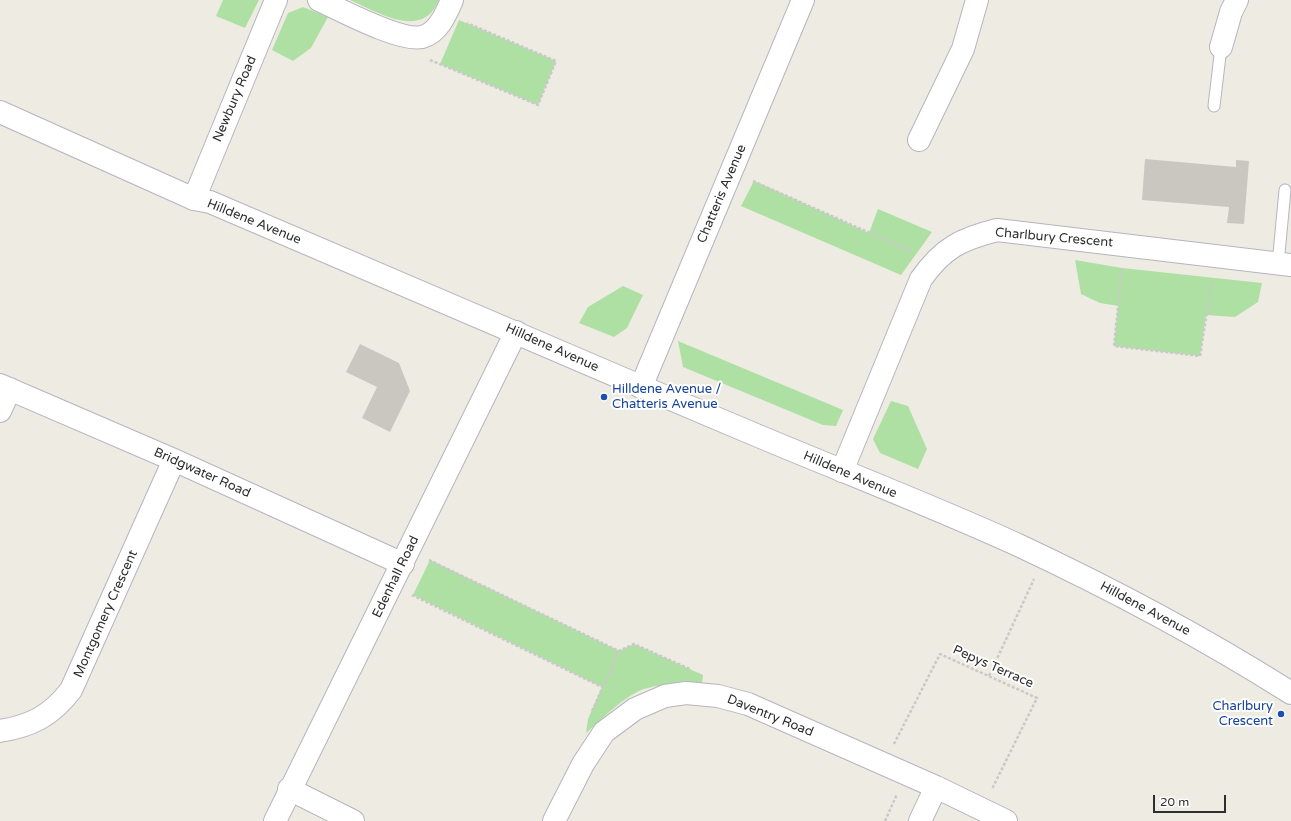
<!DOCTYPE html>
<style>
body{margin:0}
#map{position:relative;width:1291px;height:821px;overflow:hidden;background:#eeebe2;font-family:"Varela Round",sans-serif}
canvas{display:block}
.scale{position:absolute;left:1153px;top:795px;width:73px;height:18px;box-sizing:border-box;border:2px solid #2e2e2e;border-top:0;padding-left:5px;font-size:12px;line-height:14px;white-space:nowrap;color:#2e2e2e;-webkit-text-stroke:3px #fff;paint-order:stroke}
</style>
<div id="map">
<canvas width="1291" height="821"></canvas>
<div class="scale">20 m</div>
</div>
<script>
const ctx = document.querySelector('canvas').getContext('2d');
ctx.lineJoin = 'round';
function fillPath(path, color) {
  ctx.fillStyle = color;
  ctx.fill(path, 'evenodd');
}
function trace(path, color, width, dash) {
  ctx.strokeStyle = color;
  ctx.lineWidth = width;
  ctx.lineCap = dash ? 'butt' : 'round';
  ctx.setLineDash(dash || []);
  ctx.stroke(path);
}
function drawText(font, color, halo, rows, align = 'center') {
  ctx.font = font + ' "Varela Round",sans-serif';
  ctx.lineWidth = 4;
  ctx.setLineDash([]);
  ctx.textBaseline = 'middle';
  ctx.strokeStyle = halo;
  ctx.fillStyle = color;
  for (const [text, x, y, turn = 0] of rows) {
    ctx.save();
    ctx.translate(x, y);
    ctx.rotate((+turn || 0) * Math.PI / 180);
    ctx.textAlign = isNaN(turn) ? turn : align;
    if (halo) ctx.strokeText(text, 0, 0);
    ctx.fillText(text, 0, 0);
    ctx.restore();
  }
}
fillPath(new Path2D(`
 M 223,0 L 259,0 L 245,28 L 216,16 Z
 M 350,0 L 439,0 C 422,41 378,12 350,0 Z
 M 303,7 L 328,17 L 311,48 L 293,61 L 272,50 L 288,13 Z
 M 459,20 L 556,61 L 538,105 L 440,64 Z
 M 754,181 L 869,233 L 878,209 L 932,232 L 901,275 L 741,206 Z
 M 1075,260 L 1122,268 L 1262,283 L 1258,302 L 1235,317 L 1206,315 L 1200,356 L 1114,346 L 1118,306 L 1100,303 L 1081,294 Z
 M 623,286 L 643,295 L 627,328 L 614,337 L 579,323 L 588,307 Z
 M 678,341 L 843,410 L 836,426 L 823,425 L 683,367 Z
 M 891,401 L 908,406 L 927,449 L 918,469 L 880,453 L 873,439 Z
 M 430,560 L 619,651 L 634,644 L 703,675 L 702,683 C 685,683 651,684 637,692 C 618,702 602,719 586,733 L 588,719 L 602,687 L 413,595 Z`), '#aee0a3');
fillPath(new Path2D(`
 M 1145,159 L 1236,167 L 1236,160 L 1249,161 L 1244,224 L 1227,223 L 1229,207 L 1142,200 Z
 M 360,344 L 399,363 L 410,391 L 390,432 L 362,418 L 377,387 L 346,372 Z`), '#cac7c1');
const service = new Path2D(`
 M 1214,106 L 1221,47
 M 1278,264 L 1285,190`);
const minor = new Path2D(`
 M 319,0 C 341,10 400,42 422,37 C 438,33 446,14 452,0
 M 1221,47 L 1231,12 L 1237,0
 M 919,140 L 963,49 L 977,0
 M 194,199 L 276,0
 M 0,385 L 174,460 L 403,564
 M 641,387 L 803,0
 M 0,411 L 10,389
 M 842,471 L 921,279 C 943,248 961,239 997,230 L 1291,265
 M 0,731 C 31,726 51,716 71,690 L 174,460
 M 289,789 L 353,821
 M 275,821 L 516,332
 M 554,821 L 583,764 L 604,732 L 635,709 L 665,696 L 686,693 L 718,696 L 748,704 L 936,787 L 1006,821
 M 920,821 L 936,787`);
const tertiary = new Path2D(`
 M 0,112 L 194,199 L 210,202 C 386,277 561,353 737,427 C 831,467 926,503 1018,545 C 1112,589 1204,638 1291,693`);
trace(service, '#b5b5c0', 13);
trace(minor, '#b5b5c0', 24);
trace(tertiary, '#b5b5c0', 24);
trace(new Path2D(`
 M 430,60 L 538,105 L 556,61 L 467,23
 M 753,181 L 913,252
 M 1122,268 L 1114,346 L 1200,356 L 1212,280
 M 429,560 L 619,651
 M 412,595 L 602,687
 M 989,676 L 1034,579
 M 592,711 L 619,651 L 634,644 L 690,669
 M 894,744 L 940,654 L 1037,698 L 992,789
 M 885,821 L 897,794`), '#c9c9c9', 2.5, [3, 2]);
trace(service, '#fff', 11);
trace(minor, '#fff', 22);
trace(tertiary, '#fff', 22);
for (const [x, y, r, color] of [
 [604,397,4,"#1a4fb4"],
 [1281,714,4,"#1a4fb4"]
]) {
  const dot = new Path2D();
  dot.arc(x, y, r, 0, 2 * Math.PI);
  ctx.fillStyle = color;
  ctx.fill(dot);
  trace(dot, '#fff', 1.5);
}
drawText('13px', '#2e2e2e', '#fff', [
 ["Newbury Road",235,99,-67],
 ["Chatteris Avenue",722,194,-67],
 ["Hilldene Avenue",254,222,22],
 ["Charlbury Crescent",1054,238,5],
 ["Hilldene Avenue",552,348,24],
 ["Bridgwater Road",202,473,24],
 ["Hilldene Avenue",850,475,23],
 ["Edenhall Road",396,577,-64],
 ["Hilldene Avenue",1145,609,28],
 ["Montgomery Crescent",106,614,-66],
 ["Pepys Terrace",993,667,24],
 ["Daventry Road",770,716,22]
]);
drawText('13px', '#164399', '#fff', [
 ["Hilldene Avenue /",612,390],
 ["Chatteris Avenue",612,405],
 ["Charlbury",1273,707,"right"],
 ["Crescent",1273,722,"right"]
], 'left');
</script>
